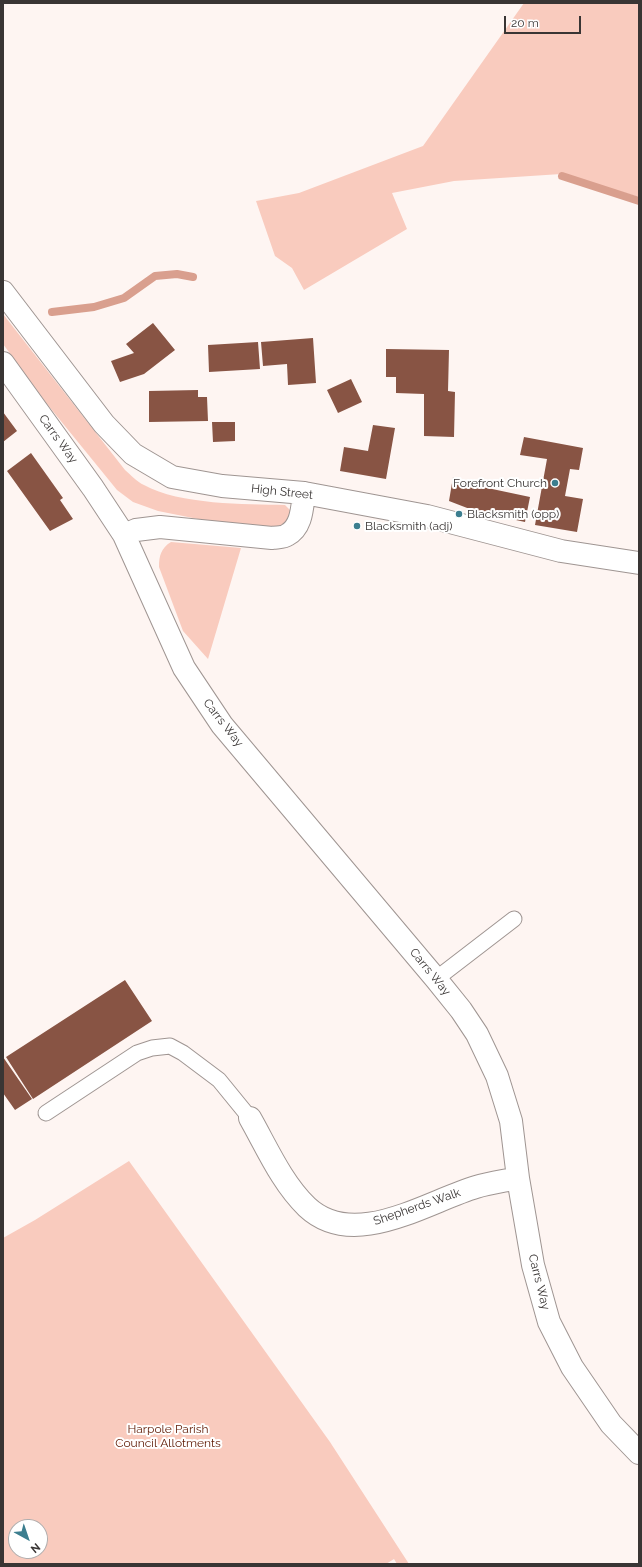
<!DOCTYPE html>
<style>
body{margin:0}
#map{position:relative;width:642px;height:1567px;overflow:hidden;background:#fef5f2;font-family:Raleway,sans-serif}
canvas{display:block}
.frame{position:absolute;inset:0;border:4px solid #393534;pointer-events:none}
.north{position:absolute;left:8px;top:1519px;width:40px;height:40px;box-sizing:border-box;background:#fff;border:1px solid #b0aeae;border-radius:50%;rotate:140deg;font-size:11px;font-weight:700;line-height:16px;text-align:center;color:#393534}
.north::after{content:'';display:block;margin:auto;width:14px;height:18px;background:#3c7e8f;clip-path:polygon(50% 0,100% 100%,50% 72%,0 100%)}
.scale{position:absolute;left:504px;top:16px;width:77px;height:18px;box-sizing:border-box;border:2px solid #393534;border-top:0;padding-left:5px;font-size:12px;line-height:14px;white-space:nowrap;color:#393534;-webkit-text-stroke:3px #fff;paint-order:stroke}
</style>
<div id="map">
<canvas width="642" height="1567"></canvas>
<div class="frame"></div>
<div class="north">N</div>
<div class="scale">20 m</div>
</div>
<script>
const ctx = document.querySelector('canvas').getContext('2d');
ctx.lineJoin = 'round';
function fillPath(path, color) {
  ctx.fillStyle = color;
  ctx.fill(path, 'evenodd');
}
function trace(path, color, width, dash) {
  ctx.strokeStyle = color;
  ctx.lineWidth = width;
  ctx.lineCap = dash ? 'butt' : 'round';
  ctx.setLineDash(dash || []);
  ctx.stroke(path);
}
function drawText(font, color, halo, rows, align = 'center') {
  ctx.font = font + ' Raleway,sans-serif';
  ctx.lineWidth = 4;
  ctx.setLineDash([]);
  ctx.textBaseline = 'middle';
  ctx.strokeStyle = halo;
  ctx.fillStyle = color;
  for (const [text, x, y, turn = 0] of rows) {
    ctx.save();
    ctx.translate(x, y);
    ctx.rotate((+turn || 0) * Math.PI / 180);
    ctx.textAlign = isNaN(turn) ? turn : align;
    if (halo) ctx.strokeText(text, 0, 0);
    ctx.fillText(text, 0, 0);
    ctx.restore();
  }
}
fillPath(new Path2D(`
 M 524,3 L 639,3 L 639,197 L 561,174 L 454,181 L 392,193 L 407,229 L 304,290 L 292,268 L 275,256 L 256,201 L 299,193 L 423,146 Z
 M 3,314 L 125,470 C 131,475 137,482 144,485 C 180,505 245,504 285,505 L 291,511 L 289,525 L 277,527 L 213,522 L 158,511 L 133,502 L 117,490 L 47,404 L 3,344 Z
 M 171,542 L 241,548 L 208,659 L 183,631 L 159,567 C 159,556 161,548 171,542 Z
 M 129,1161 L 330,1442 L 409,1564 L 397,1564 L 394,1559 L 386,1564 L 3,1564 L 3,1238 L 35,1220 ZM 16,1527 L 40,1527 L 40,1551 L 16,1551 Z`), '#f9cbbe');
trace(new Path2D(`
 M 562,176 L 639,201
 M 52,312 L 94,307 L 124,298 L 155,276 L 177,274 L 193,277`), '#d99f8e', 8);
fillPath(new Path2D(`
 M 153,323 L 175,350 L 144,374 L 120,382 L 111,361 L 134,353 L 126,344 Z
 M 313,338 L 316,383 L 288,385 L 287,364 L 263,366 L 261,342 Z
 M 258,342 L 260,369 L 209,372 L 208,345 Z
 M 386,349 L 449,350 L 448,391 L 455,392 L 454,437 L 424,436 L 424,394 L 396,393 L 396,377 L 386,377 Z
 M 351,379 L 362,402 L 338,413 L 327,390 Z
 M 198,390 L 198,397 L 207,397 L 208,421 L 149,422 L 149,391 Z
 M 3,412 L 17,431 L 3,442 Z
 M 212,422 L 235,422 L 235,441 L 213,442 Z
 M 373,425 L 395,428 L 386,479 L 340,471 L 344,447 L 368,451 Z
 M 524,437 L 583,448 L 579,470 L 570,469 L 565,496 L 583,499 L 577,532 L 535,525 L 547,459 L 520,455 Z
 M 31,453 L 63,498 L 60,500 L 73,519 L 50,531 L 7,471 Z
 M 453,477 L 478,486 L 530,497 L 525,522 L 475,511 L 449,501 Z
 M 125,980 L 152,1021 L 33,1099 L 6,1057 Z
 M 3,1057 L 32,1099 L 15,1110 L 3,1093 Z`), '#885444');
const lane = new Path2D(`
 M 436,979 L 514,919
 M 46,1113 L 137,1053 L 152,1048 L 170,1046 L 183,1053 L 219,1080 L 250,1118`);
const street = new Path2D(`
 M 3,292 L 104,424 L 133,454 L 172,477 L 222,486 L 304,493 L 427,516 L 561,551 L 639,563
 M 3,363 L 93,488 L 124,535 L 184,668 L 222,725 L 436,979 L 461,1010 L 477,1034 L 497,1076 L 511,1121 L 518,1178 L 533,1265 L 549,1322 L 572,1367 L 611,1424 L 639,1453
 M 124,535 L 136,530 L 160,527 L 272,538 C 277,537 283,538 287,535 C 302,527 302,508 304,493
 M 250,1118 C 267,1148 282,1183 307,1207 C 354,1251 426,1202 476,1187 C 489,1183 504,1181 518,1178`);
trace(lane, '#9f9592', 17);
trace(street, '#9f9592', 24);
trace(lane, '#fff', 15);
trace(street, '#fff', 22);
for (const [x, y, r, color] of [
 [555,483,4,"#3c7e8f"],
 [459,514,4,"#3c7e8f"],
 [357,526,4,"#3c7e8f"]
]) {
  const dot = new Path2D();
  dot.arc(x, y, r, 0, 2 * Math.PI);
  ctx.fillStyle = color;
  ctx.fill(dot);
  trace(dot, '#fff', 1.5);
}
drawText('12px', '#393534', '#fff', [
 ["Carrs Way",58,439,54],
 ["High Street",282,492,6],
 ["Carrs Way",223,723,52],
 ["Carrs Way",430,972,51],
 ["Shepherds Walk",417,1207,-19],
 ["Carrs Way",539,1282,76]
]);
drawText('12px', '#393534', '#fff', [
 ["Forefront Church",547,483,"right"],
 ["Blacksmith (opp)",467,514],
 ["Blacksmith (adj)",365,526]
], 'left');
drawText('12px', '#5f1a04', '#fff', [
 ["Harpole Parish",168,1429],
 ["Council Allotments",168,1443]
]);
</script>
